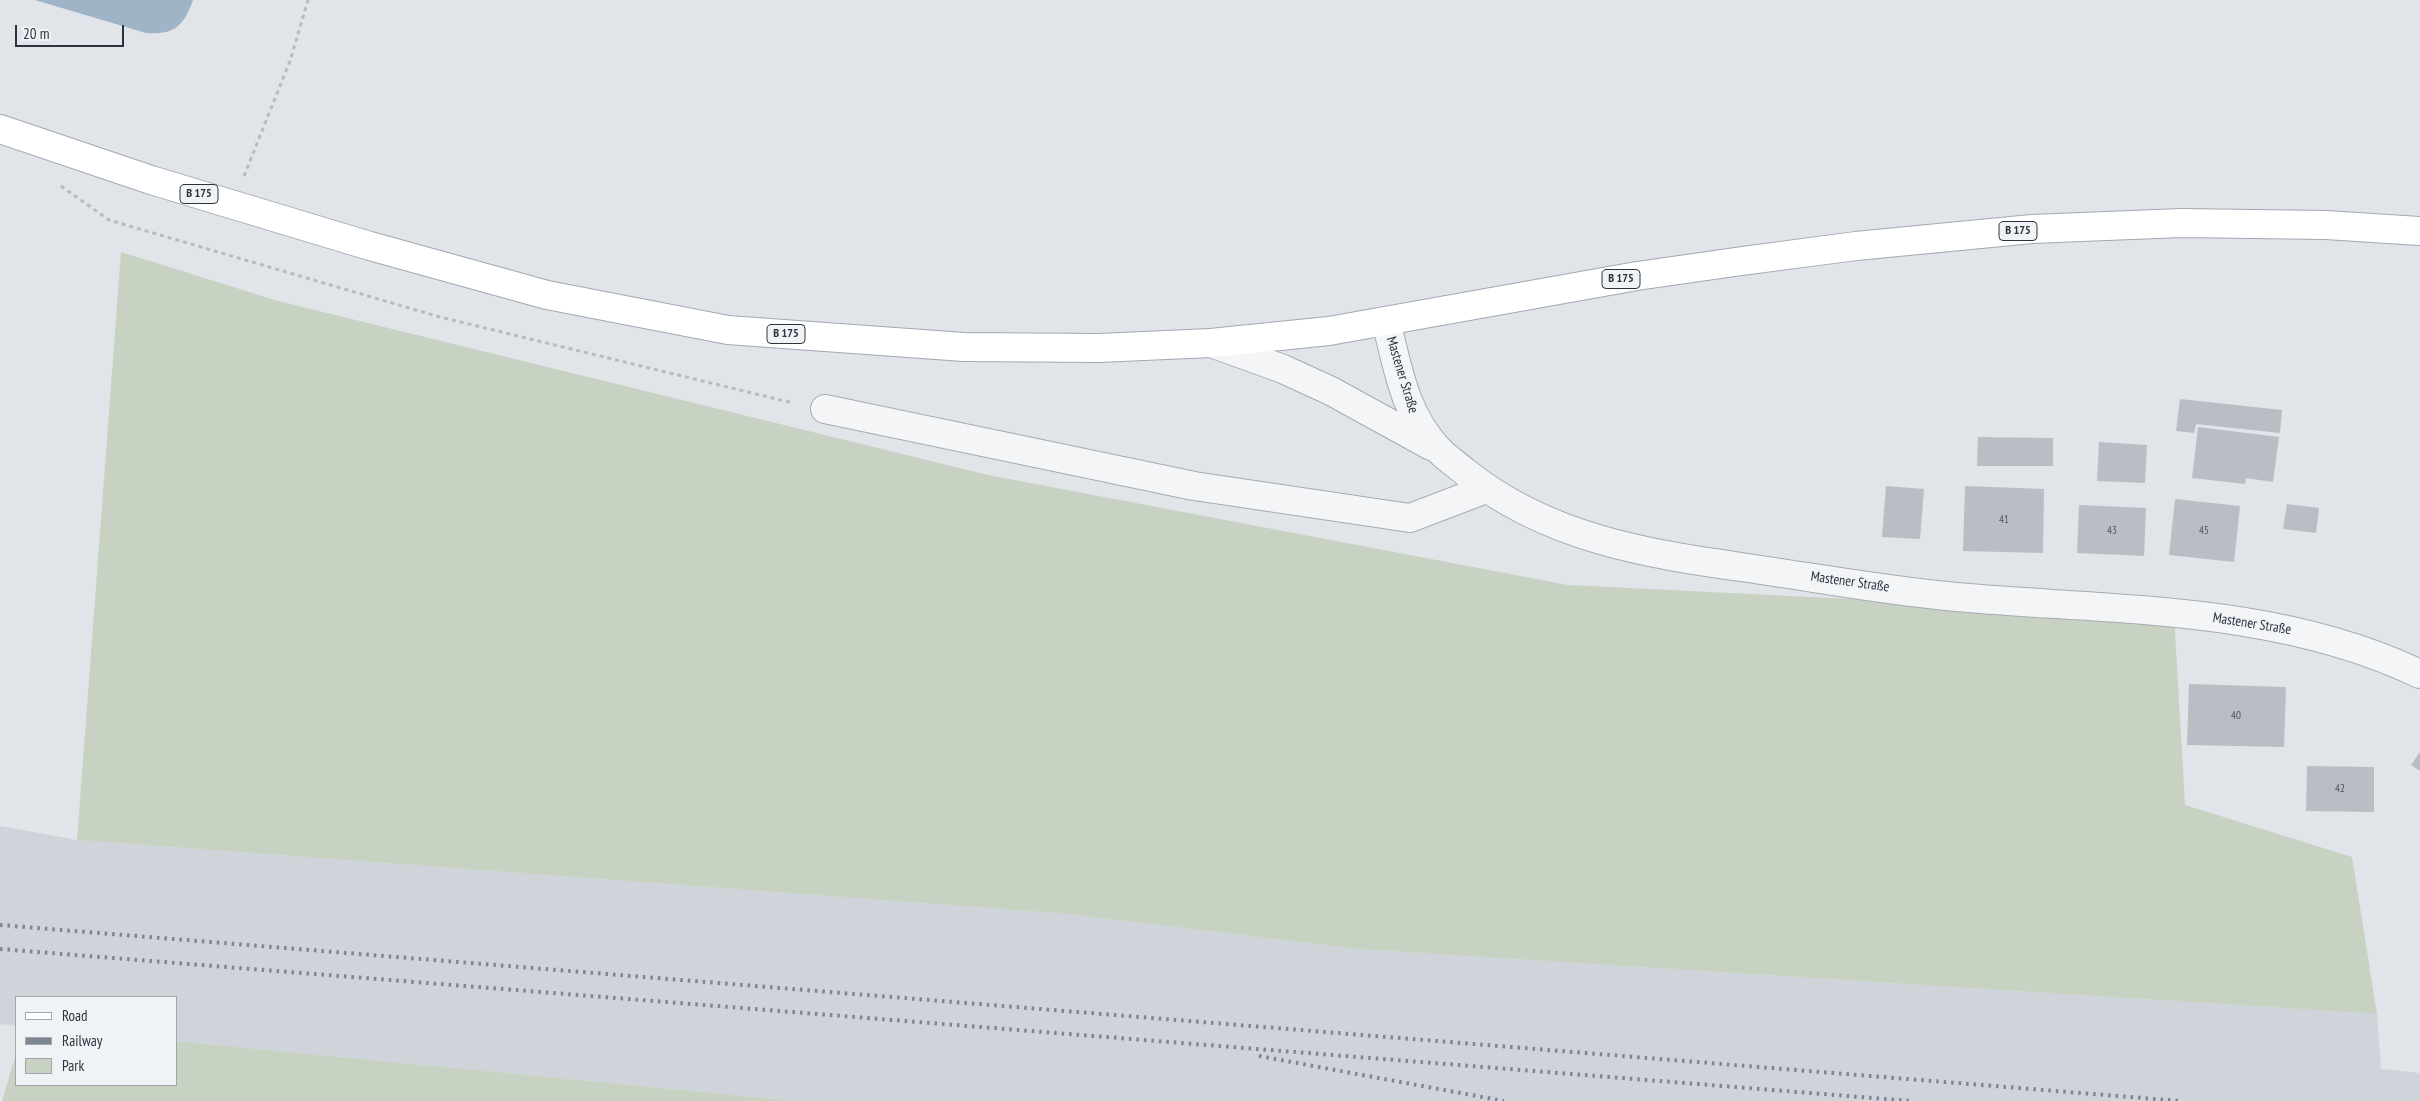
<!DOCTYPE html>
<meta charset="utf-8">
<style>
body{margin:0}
#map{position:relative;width:2420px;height:1101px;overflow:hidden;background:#e1e4e8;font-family:"PT Sans Narrow",sans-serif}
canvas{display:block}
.legend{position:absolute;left:15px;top:996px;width:162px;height:90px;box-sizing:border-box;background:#f0f3f6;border:1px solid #a1a6ad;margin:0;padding:6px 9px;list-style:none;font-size:15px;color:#2b333f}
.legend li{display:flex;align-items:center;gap:10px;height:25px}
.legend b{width:25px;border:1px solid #a1a6ad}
.scale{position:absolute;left:15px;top:25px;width:109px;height:22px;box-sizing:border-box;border:2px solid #2b333f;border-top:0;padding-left:6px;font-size:15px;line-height:18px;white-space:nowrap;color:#2b333f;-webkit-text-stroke:4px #f0f3f6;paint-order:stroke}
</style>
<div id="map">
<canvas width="2420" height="1101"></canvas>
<ul class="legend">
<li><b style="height:6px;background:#fff"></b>Road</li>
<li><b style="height:6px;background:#7c8591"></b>Railway</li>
<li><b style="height:14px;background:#c7d2c3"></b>Park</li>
</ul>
<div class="scale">20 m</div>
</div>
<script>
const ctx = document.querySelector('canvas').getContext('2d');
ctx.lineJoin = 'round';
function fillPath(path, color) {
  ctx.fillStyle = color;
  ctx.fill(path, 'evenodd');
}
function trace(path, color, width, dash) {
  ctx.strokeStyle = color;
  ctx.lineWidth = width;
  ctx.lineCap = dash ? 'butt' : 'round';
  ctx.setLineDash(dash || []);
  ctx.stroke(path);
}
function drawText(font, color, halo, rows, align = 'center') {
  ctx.font = font + ' "PT Sans Narrow",sans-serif';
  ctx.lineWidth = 4;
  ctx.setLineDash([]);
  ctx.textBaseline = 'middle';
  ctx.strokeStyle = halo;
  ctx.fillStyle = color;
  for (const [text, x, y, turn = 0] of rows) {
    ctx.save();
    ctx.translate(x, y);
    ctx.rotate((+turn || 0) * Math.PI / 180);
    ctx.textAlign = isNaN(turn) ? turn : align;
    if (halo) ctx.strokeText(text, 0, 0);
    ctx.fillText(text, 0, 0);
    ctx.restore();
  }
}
fillPath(new Path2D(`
 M 0,826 L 77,840 L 1068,914 L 1356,949 L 2377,1014 L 2381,1069 L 2420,1073 L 2420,1101 L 797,1101 L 176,1041 L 176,997 L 16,997 L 16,1026 L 0,1024 Z`), '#cfd4da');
fillPath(new Path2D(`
 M 121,252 L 278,301 L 988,475 L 1568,585 L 2174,615 L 2185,805 L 2352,857 L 2377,1014 L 1356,949 L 1068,914 L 77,840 Z
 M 176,1041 L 797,1101 L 2,1101 L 16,1054 L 16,1085 L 176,1085 Z`), '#c7d2c3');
fillPath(new Path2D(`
 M 35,0 L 193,0 C 184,26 174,35 146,33 Z`), '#9fb4c6');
fillPath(new Path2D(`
 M 2180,399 L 2282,410 L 2280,433 L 2196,424 L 2194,433 L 2176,431 Z
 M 2198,427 L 2279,437 L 2273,482 L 2246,478 L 2245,484 L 2192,478 Z
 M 1978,437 L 2053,438 L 2053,466 L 1977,466 Z
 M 2099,442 L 2147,445 L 2145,483 L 2097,481 Z
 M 1886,486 L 1924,489 L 1920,539 L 1882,537 Z
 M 1965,486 L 2044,489 L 2043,553 L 1963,551 Z
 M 2175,499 L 2240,506 L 2234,562 L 2169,555 Z
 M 2287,504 L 2319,508 L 2316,533 L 2283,529 Z
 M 2079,505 L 2146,508 L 2144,556 L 2077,553 Z
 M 2189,684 L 2286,687 L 2284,747 L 2187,745 Z
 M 2420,752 L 2420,771 L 2411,765 Z
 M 2307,766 L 2374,767 L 2374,812 L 2306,811 Z`), '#b9bec5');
const minor = new Path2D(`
 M 1386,321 C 1398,368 1404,413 1438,449 C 1446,458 1456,464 1465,472 C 1547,538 1647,554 1748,568 C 1817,578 1887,591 1957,597 C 2112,611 2276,605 2420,674
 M 1211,343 L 1283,369 L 1331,391 L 1431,446
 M 825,409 L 1194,486 L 1410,518 L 1486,489`);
const major = new Path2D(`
 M 0,129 L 151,180 L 370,246 L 547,295 L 728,330 L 964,347 L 1099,348 L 1211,343 L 1329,331 L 1637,276 L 1742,261 L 1856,246 L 2032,229 L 2181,223 L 2326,225 L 2420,231`);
trace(minor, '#a7abb2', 30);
trace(major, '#a1a9b3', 30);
trace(new Path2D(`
 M 244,176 L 290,61 L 308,0
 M 61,186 L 109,220 L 440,317 L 793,403`), '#b7bbc0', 3, [4, 4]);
trace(minor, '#f3f5f7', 28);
trace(major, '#fff', 28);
trace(new Path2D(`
 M 0,925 L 2180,1101
 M 0,949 L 1911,1101
 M 1259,1056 L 1504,1101`), '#7c8591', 4, [2.5, 5]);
drawText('11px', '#4e5660', null, [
 ["41",2004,520],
 ["43",2112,531],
 ["45",2204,531],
 ["40",2236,716],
 ["42",2340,789]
]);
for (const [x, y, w] of [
 [199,194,38],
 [2018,231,38],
 [1621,279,38],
 [786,334,38]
]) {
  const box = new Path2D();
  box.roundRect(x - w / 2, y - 9.5, w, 19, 4);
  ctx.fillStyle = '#f0f3f6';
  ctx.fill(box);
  trace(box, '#2b333f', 1);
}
drawText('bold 12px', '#2b333f', null, [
 ["B 175",199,194],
 ["B 175",2018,231],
 ["B 175",1621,279],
 ["B 175",786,334]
]);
drawText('14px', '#2b333f', '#f0f3f6', [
 ["Mastener Straße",1402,375,73],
 ["Mastener Straße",1850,582,8],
 ["Mastener Straße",2252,624,9]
]);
</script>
